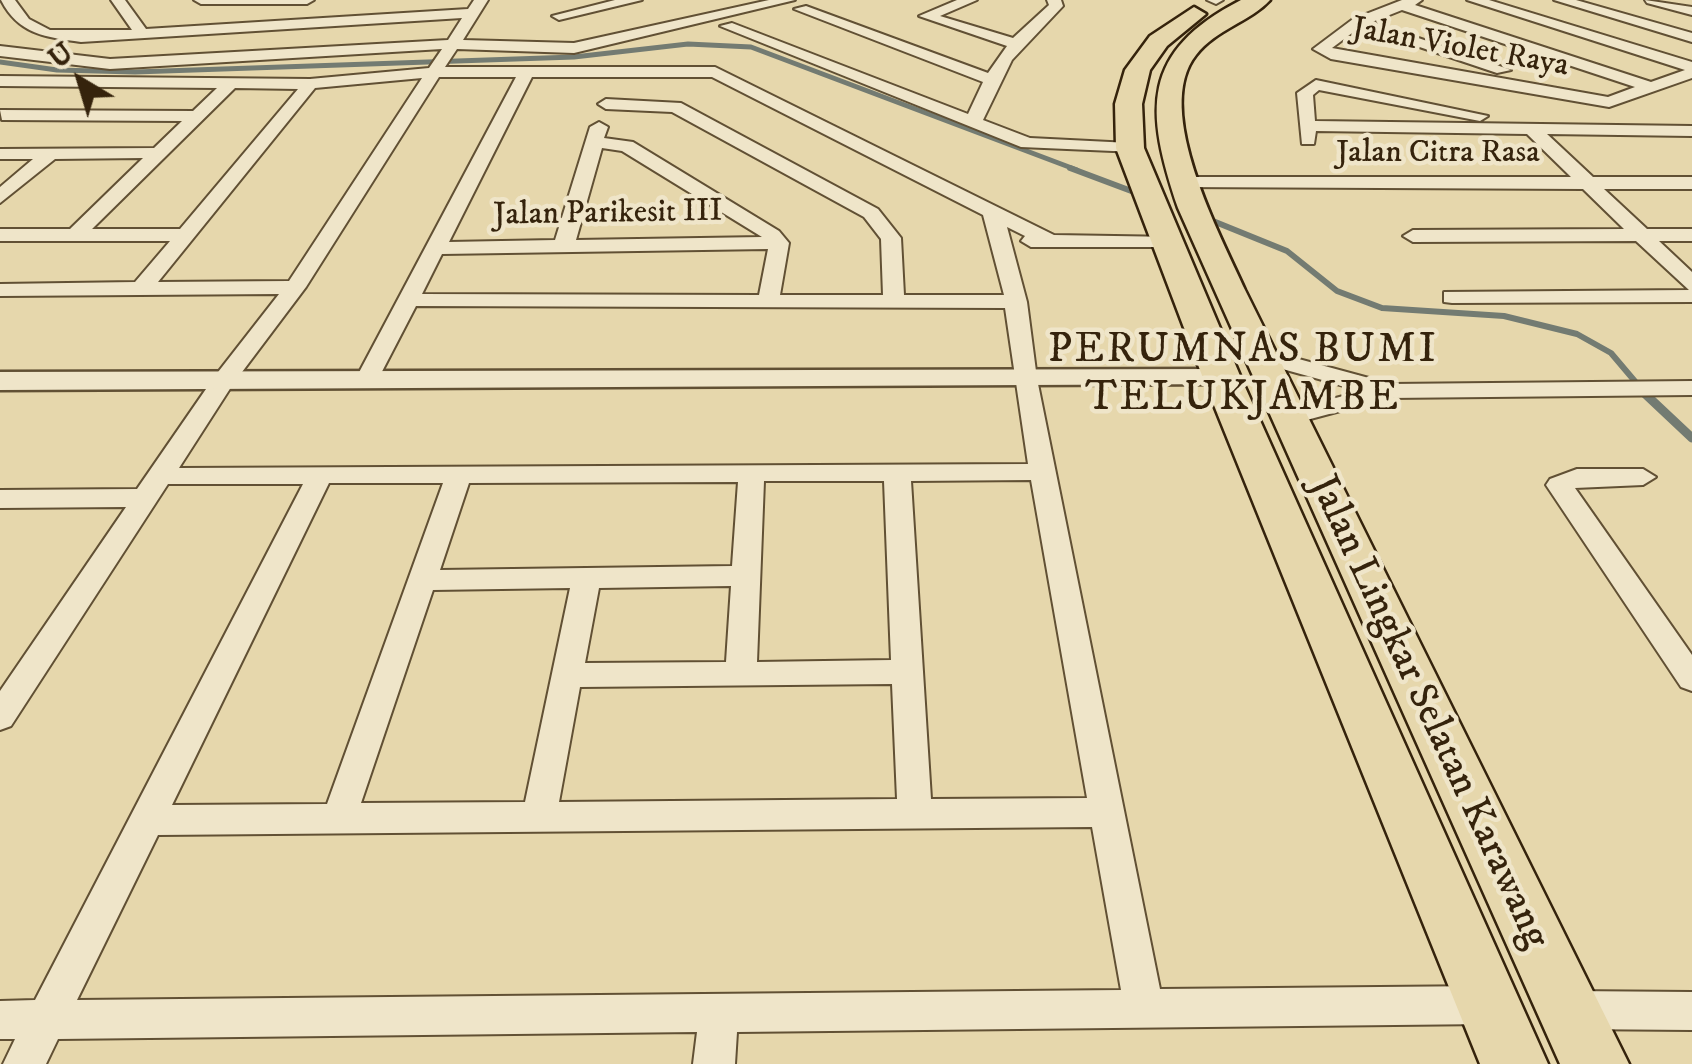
<!DOCTYPE html>
<style>
body{margin:0}
#map{position:relative;width:1692px;height:1064px;overflow:hidden;background:#e6d7ac;font-family:"IM FELL DW Pica",serif}
canvas{display:block}
.north{position:absolute;left:30px;top:30px;width:100px;height:100px;-webkit-text-stroke:8px #efe5c9;paint-order:stroke;rotate:322deg;font-size:28px;font-weight:700;line-height:40px;text-align:center;color:#35230c}
.north::after{content:'';display:block;margin:auto;width:35px;height:45px;background:#35230c;clip-path:polygon(50% 0,100% 100%,50% 72%,0 100%)}
</style>
<div id="map">
<canvas width="1692" height="1064"></canvas>
<div class="north">U</div>
</div>
<script>
const ctx = document.querySelector('canvas').getContext('2d');
ctx.lineJoin = 'round';
function trace(path, color, width, dash) {
  ctx.strokeStyle = color;
  ctx.lineWidth = width;
  ctx.lineCap = dash ? 'butt' : 'round';
  ctx.setLineDash(dash || []);
  ctx.stroke(path);
}
function fillPath(path, color) {
  ctx.fillStyle = color;
  ctx.fill(path, 'evenodd');
}
function drawText(font, color, halo, rows, align = 'center') {
  ctx.font = font + ' "IM FELL DW Pica",serif';
  ctx.lineWidth = 9;
  ctx.setLineDash([]);
  ctx.textBaseline = 'middle';
  ctx.strokeStyle = halo;
  ctx.fillStyle = color;
  for (const [text, x, y, turn = 0] of rows) {
    ctx.save();
    ctx.translate(x, y);
    ctx.rotate((+turn || 0) * Math.PI / 180);
    ctx.textAlign = isNaN(turn) ? turn : align;
    if (halo) ctx.strokeText(text, 0, 0);
    ctx.fillText(text, 0, 0);
    ctx.restore();
  }
}
trace(new Path2D(`
 M 0,62 L 57,70 L 135,72 L 574,57 L 688,44 L 751,47 L 1077,170`), '#737b72', 5);
trace(new Path2D(`
 M 1070,168 L 1142,195
 M 1203,217 L 1287,251 L 1337,291 L 1382,308 L 1504,316 L 1577,334 L 1611,353 L 1644,392`), '#737b72', 6);
trace(new Path2D(`
 M 1641,390 L 1692,438`), '#737b72', 9);
const minor = new Path2D(`
 M 1,0 L 15,0 L 29,19 L 50,30 L 132,30 L 111,0 L 125,0 L 146,29 L 468,9 L 474,0 L 488,0 L 463,40 L 574,43 L 769,0 L 795,0 L 574,53 L 457,49 L 445,67 L 715,67 L 1054,235 L 1175,237 L 1175,245 L 1168,247 L 1031,247 L 1021,241 L 1025,236 L 1007,227 L 1027,302 L 1037,379 L 1160,989 L 1489,986 L 1503,992 L 1509,1005 L 1503,1018 L 1489,1024 L 737,1032 L 735,1064 L 693,1064 L 697,1032 L 58,1039 L 46,1064 L 3,1064 L 15,1039 L 0,1039 L 0,1001 L 35,1000 L 303,484 L 168,484 L 11,726 L 0,730 L 0,691 L 126,507 L 0,508 L 0,490 L 137,489 L 215,376 L 279,294 L 0,296 L 0,284 L 135,282 L 170,241 L 0,241 L 0,229 L 70,229 L 143,158 L 55,159 L 0,203 L 0,187 L 33,159 L 0,159 L 0,149 L 154,148 L 182,121 L 2,120 L 0,110 L 193,111 L 217,88 L 0,86 L 0,76 L 310,79 L 429,68 L 442,49 L 110,69 L 0,56 L 0,46 L 110,59 L 448,40 L 462,18 L 81,42 C 46,37 19,35 1,0 ZM 439,77 L 516,77 L 355,380 L 359,385 L 375,385 L 416,306 L 1005,308 L 1028,464 L 179,468 L 233,384 L 306,287 ZM 532,77 L 712,77 L 983,215 L 1004,295 L 904,295 L 901,238 L 878,209 L 681,103 L 606,99 L 598,104 L 606,109 L 672,112 L 864,217 L 881,239 L 883,295 L 780,295 L 789,243 L 779,231 L 633,142 L 604,138 L 608,127 L 599,122 L 590,127 L 555,240 L 449,242 ZM 422,78 L 289,281 L 158,282 L 315,88 ZM 235,88 L 298,89 L 180,229 L 92,229 ZM 602,148 L 622,151 L 762,237 L 576,240 ZM 768,249 L 759,295 L 422,294 L 442,254 ZM 1031,480 L 1087,798 L 931,799 L 911,481 ZM 764,481 L 884,481 L 891,660 L 757,662 ZM 738,482 L 732,566 L 440,570 L 469,483 ZM 329,483 L 443,483 L 327,804 L 172,805 ZM 731,586 L 726,662 L 585,663 L 599,588 ZM 570,588 L 525,802 L 361,803 L 433,590 ZM 892,684 L 897,799 L 559,802 L 580,687 ZM 1092,827 L 1121,990 L 77,1000 L 158,835 Z
 M 194,0 L 314,0 L 307,4 L 201,4 Z
 M 615,0 L 642,0 L 559,20 L 552,16 Z
 M 957,0 L 977,0 L 940,16 L 1013,38 L 1049,5 L 1047,0 L 1061,0 L 1063,6 L 1012,60 L 983,120 L 1030,138 L 1130,143 L 1136,144 L 1136,152 L 1021,147 L 720,26 L 732,23 L 968,114 L 983,82 L 794,9 L 806,6 L 988,73 L 1007,46 L 919,16 Z
 M 1207,0 L 1223,0 L 1216,4 Z
 M 1402,0 L 1422,0 L 1415,5 L 1651,82 L 1685,70 L 1467,0 L 1489,0 L 1692,62 L 1692,78 L 1609,107 L 1331,59 L 1313,49 L 1353,19 ZM 1402,10 L 1635,87 L 1608,97 L 1332,48 L 1360,27 L 1497,73 L 1511,70 L 1372,22 Z
 M 1554,0 L 1576,0 L 1692,33 L 1692,42 Z
 M 1645,0 L 1692,7 L 1692,15 L 1647,3 Z
 M 1316,80 L 1488,116 L 1480,121 L 1319,90 L 1313,95 L 1315,121 L 1692,126 L 1692,136 L 1547,134 L 1593,177 L 1692,177 L 1692,189 L 1604,189 L 1647,229 L 1692,229 L 1692,241 L 1659,241 L 1692,272 L 1692,302 L 1452,303 L 1444,302 L 1444,292 L 1689,290 L 1636,241 L 1413,242 L 1403,236 L 1413,230 L 1624,229 L 1583,189 L 1177,187 L 1177,179 L 1184,177 L 1571,177 L 1527,134 L 1316,131 L 1314,144 L 1302,144 L 1297,93 Z
 M 1258,348 L 1391,384 L 1692,381 L 1692,395 L 1389,398 L 1288,425 L 1276,418 L 1279,413 L 1362,391 L 1250,360 L 1247,355 Z
 M 1577,469 L 1643,469 L 1656,477 L 1643,485 L 1575,488 L 1692,655 L 1692,691 L 1681,687 L 1546,485 L 1550,479 Z
 M 1569,991 L 1692,992 L 1692,1030 L 1569,1029 L 1555,1024 L 1549,1010 L 1555,996 Z`);
const tertiary = new Path2D(`
 M 1222,369 L 1237,378 L 1233,384 L 0,390 L 0,372 Z`);
const primary = new Path2D(`
 M 1241,0 L 1270,0 C 1250,22 1216,29 1196,55 C 1152,110 1221,236 1245,290 L 1629,1064 L 1560,1064 L 1178,208 C 1145,110 1140,52 1241,0 Z
 M 1194,7 L 1206,14 L 1167,46 L 1150,70 L 1142,104 L 1144,148 L 1241,378 L 1548,1064 L 1480,1064 L 1203,378 L 1116,148 L 1115,104 L 1125,70 L 1150,36 Z`);
trace(minor, '#615034', 4);
trace(tertiary, '#615034', 5);
trace(primary, '#35230c', 5);
fillPath(minor, '#efe5c9');
fillPath(tertiary, '#efe5c9');
fillPath(primary, '#e6d7ac');
drawText('32px', '#35230c', '#efe5c9', [
 ["Jalan Violet Raya",1460,49,10],
 ["Jalan Citra Rasa",1438,154],
 ["Jalan Parikesit III",608,215,-1]
]);
drawText('40px', '#35230c', '#efe5c9', [
 ["Jalan Lingkar Selatan Karawang",1427,713,65]
]);
ctx.letterSpacing = '2.5px';
drawText('42px', '#35230c', '#efe5c9', [
 ["PERUMNAS BUMI",1243,352],
 ["TELUKJAMBE",1243,400]
]);
ctx.letterSpacing = '0px';
</script>
